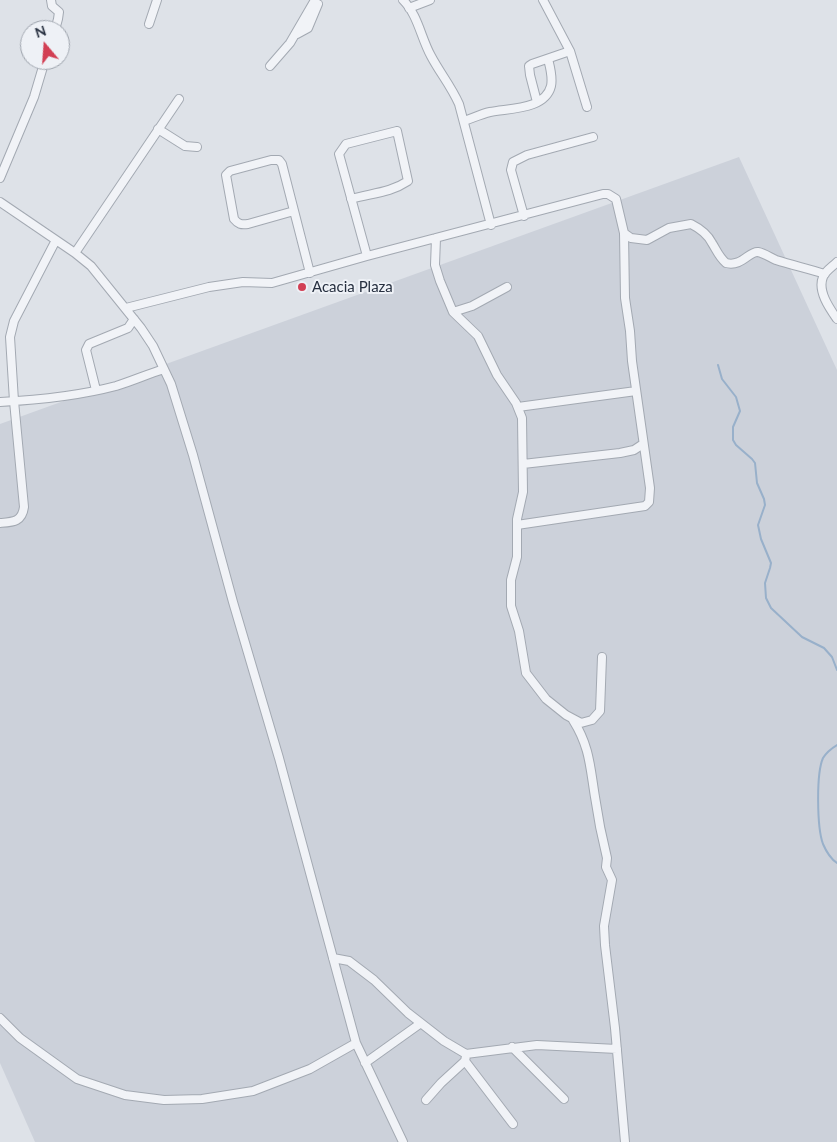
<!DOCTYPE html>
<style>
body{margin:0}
#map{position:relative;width:837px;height:1142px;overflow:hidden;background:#dee2e8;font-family:Lato,sans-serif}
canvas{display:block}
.north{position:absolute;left:20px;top:20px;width:50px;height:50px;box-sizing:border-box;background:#eef1f6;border:1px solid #9ea4ad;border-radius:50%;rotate:342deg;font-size:14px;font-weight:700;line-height:20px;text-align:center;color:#273040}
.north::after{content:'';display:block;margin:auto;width:18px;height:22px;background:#d23f54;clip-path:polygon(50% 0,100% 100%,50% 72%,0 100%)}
</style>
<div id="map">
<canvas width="837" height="1142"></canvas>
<div class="north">N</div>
</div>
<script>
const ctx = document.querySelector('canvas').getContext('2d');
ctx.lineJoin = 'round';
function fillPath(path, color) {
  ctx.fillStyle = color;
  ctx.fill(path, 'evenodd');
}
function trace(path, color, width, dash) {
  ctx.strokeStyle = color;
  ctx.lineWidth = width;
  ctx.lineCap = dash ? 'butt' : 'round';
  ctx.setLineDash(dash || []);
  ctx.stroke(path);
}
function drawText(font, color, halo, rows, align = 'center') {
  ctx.font = font + ' Lato,sans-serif';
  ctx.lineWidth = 4;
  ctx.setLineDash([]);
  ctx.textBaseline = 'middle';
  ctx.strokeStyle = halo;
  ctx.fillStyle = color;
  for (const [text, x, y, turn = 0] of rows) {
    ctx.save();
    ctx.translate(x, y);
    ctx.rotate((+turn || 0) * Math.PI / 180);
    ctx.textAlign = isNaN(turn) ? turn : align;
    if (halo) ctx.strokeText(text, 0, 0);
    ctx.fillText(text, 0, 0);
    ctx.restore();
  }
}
fillPath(new Path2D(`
 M 739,157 L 837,370 L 837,1142 L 35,1142 L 0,1063 L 0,424 Z`), '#ccd1da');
trace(new Path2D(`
 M 718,365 L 722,379 L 736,397 L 740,411 L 733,427 L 733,440 L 736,445 L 752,459 L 755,463 L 757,483 L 764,499 L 765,505 L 758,525 L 761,539 L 771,563 L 770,568 L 765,583 L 766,598 L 771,608 L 802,637 L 824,648 L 832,657 L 837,670
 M 837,745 C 832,748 826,753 823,758 C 816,774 817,828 823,844 C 826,851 831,859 837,863`), '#98b0ca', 2);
const minor = new Path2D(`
 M 51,0 L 52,6 L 59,12 L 58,19 L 55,30
 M 403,0 C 418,15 421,38 431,56 C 440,73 451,86 459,104 L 491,225
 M 543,0 L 570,51 L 587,107
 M 409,8 L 430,0
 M 149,24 L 157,0
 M 297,34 L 308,28 L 318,4
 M 270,66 L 290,43 L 315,0
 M 537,102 L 530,75 L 529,66 L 532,64 L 570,51
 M 464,121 C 473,118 481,114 490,112 C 509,108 545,110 551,86 C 553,77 550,67 548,59
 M 158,129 L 185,146 L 197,147
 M 0,178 L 34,97 L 45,60
 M 351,199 C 372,193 390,193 408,181 L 397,131 L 346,144 L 339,154 L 367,256
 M 0,202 L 75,253 L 91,266 L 141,328 L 153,346 L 171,384 L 193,455 L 233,602 L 279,758 L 356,1043 L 403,1142
 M 294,211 L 248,224 C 241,225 238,224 234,219 L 226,175 L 230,171 L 271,160 L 279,160 L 282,164 L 310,273
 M 524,216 L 511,170 L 513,162 L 527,155 L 593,137
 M 436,238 L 435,265 L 440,281 L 453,312 L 478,336 L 497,375 L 516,403 L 522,418 L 523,492 L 517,519 L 517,557 L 511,580 L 511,606 L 519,631 L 526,673 L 546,699 L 566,715 L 581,723 L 592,720 L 600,711 L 602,657
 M 75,253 L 179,99
 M 837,262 C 832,267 825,271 823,277 C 817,291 830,309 837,319
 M 126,308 L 209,287 L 243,282 L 272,283 L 367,256 L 603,194 L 608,194 L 616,199 L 624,233 L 631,238 L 647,240 L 669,228 L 691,224 C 699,228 708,235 712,243 C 717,251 719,257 726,263 C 742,267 749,251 758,252 C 764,253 771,258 776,260 C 792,265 809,269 825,274
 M 453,312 L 472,306 L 507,287
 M 96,390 L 86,350 L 89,344 L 128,328 L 134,319
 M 0,402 C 39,400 78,396 116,386 C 132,381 148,374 164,369
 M 518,407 L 636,391
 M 523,464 L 620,453 L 634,450 L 643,444
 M 0,523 C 13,522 22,522 24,507 L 14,401 L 10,337 L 14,321 L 56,240
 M 517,525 L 645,506 L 649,502 L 650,488 L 632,361 L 630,331 L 625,298 L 624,233
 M 573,720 C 590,747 590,767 595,797 C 598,818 602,838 607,858 L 606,867 L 612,880 L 604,926 L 605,945 L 615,1028 L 625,1142
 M 333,958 L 349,961 L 374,980 L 408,1013 L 444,1041 L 466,1054 L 537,1045 L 617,1049
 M 0,1018 L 20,1038 L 77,1079 L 125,1095 L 164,1100 L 202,1099 L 253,1091 L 310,1069 L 356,1043
 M 512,1047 L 564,1099
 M 465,1061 L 513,1124
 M 365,1063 L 421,1023
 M 426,1100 L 441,1083 L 465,1061 L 466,1056`);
trace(minor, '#a3a9b2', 10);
trace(minor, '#f1f3f7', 8);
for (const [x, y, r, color] of [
 [302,287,5,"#d23f54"]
]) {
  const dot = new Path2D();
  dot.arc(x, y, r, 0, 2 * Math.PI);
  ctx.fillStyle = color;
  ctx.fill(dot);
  trace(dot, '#eef1f6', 2);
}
drawText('15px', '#273040', '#eef1f6', [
 ["Acacia Plaza",312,287]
], 'left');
</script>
